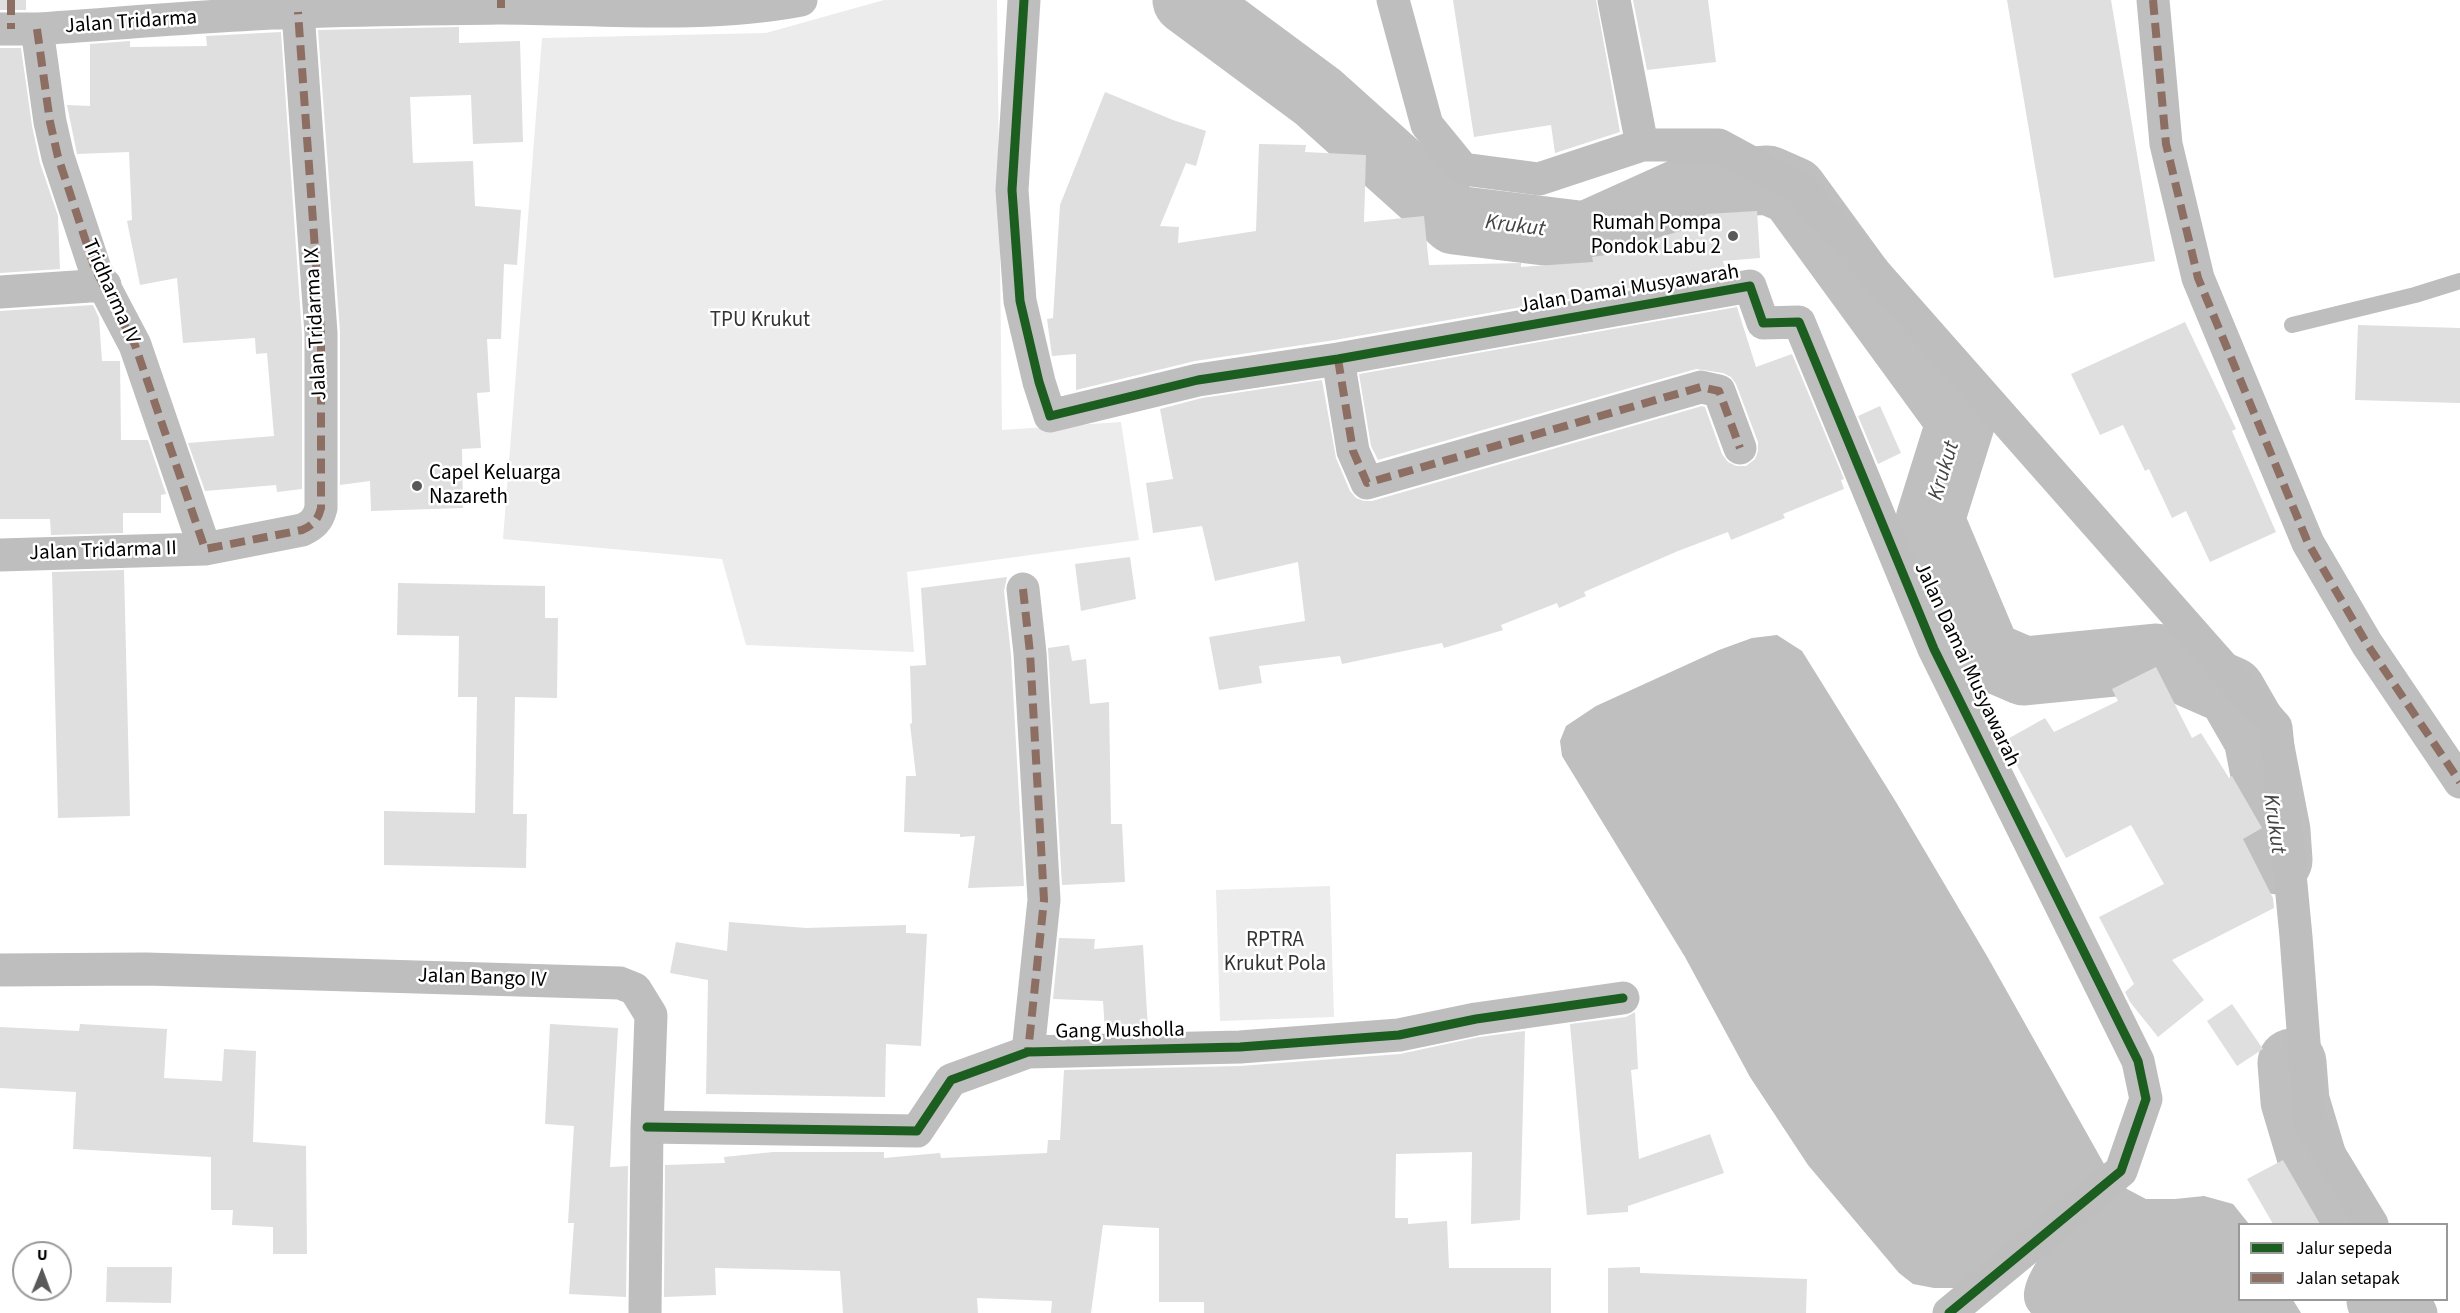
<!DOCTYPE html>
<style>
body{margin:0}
#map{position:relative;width:2460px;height:1313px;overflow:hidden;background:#fff;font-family:"Source Sans 3",sans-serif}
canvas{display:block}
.legend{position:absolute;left:2238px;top:1223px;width:210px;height:78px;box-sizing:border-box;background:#fff;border:2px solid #999;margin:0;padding:8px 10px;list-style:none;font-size:18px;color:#000}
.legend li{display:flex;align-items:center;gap:12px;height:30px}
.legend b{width:30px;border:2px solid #999}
.north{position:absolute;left:12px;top:1241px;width:60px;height:60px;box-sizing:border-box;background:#fff;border:2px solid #999;border-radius:50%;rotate:1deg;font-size:16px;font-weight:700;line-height:24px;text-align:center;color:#000}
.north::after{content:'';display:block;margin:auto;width:21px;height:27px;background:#595959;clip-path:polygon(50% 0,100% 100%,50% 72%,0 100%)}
</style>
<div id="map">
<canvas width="2460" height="1313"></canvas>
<ul class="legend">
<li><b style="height:8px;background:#1b5e20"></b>Jalur sepeda</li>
<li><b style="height:8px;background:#8d6e63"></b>Jalan setapak</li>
</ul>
<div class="north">U</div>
</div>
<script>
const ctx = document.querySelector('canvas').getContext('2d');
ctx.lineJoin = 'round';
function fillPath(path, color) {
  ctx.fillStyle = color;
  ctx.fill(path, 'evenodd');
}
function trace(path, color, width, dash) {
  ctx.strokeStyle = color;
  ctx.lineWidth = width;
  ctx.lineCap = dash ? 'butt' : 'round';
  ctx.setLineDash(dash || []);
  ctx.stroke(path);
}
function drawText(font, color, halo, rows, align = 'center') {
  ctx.font = font + ' "Source Sans 3",sans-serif';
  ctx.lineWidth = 5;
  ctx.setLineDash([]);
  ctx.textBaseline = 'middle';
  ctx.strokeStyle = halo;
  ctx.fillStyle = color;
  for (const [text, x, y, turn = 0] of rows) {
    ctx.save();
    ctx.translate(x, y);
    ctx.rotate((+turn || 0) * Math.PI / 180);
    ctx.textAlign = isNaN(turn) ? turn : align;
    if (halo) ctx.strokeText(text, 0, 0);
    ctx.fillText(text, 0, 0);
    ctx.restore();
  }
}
fillPath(new Path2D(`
 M 884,0 L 997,0 L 1002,430 L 1121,422 L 1139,540 L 907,572 L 914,652 L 746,645 L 722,559 L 503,539 L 542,38 L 766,33 Z
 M 1330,886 L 1334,1017 L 1220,1021 L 1216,890 Z`), '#ececec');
fillPath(new Path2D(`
 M 1777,635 L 1802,651 L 1896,802 L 1987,956 L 2108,1171 L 2127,1189 L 2146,1199 L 2175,1199 L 2204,1196 L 2233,1204 L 2249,1224 L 2240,1224 L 2240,1300 L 2293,1300 L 2301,1313 L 2031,1313 C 2013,1294 2034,1267 2044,1249 L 1965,1288 L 1934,1288 L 1913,1284 L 1899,1273 L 1808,1165 L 1750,1077 L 1685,957 L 1562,756 L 1560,741 L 1566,726 L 1596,706 L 1719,650 L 1752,638 Z`), '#bfbfbf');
trace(new Path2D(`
 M 1187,0 L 1318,97 L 1455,220 L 1586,236 L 1699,185 L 1768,180 L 1793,191 L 1961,421 L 1930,520 L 1987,655 L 2024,671 L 2156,658 L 2231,691 L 2258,738 L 2276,831 L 2278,860
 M 2292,1063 L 2295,1101 L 2329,1215 L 2335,1224
 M 2381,1300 L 2389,1313`), '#bfbfbf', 69);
fillPath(new Path2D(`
 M 0,0 L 26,0 L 26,10 L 0,10 Z
 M 1453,0 L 1596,0 L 1620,132 L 1555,153 L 1551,125 L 1474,137 Z
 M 1633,0 L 1708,0 L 1716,62 L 1647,70 Z
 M 2007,0 L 2111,0 L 2155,261 L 2054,278 Z
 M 459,27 L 459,43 L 520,41 L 523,142 L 473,144 L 471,95 L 410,97 L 413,163 L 473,161 L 475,206 L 521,210 L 517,265 L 504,264 L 501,339 L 487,339 L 490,392 L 477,393 L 481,448 L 462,449 L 463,508 L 371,511 L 370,481 L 340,485 L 340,332 L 318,30 Z
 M 281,32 L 302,334 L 302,489 L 277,492 L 276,485 L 205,491 L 188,443 L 274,436 L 267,353 L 256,354 L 255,338 L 183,343 L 177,278 L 140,285 L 127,221 L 132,220 L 129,152 L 77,154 L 67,105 L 90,106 L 90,44 L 130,41 L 130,47 L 207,46 L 206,36 Z
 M 0,48 L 21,48 L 32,126 L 40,163 L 58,216 L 60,269 L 0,273 Z
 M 1105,92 L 1173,120 L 1206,131 L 1196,166 L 1186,163 L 1160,226 L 1179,227 L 1178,243 L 1256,231 L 1259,144 L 1306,145 L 1305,152 L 1366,155 L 1364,222 L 1424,216 L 1429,265 L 1521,263 L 1521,267 L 1593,262 L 1592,257 L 1632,251 L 1631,246 L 1706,223 L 1706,214 L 1757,211 L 1760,258 L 1723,261 L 1726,271 L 1335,340 L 1195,361 L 1076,390 L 1076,354 L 1052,356 L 1047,319 L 1053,318 L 1060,205 Z
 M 93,305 L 99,318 L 102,361 L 120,361 L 121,440 L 148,440 L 166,494 L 161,495 L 161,513 L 123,513 L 123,533 L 51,535 L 50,519 L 0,519 L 0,311 Z
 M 1737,307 L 1756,367 L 1792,354 L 1844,479 L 1841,480 L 1844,489 L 1783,514 L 1785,518 L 1731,540 L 1728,532 L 1678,551 L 1584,592 L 1586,596 L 1559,608 L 1557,603 L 1501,625 L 1503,630 L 1444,648 L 1442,643 L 1342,664 L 1340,656 L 1259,666 L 1262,683 L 1219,690 L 1209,637 L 1305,621 L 1298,562 L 1215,581 L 1202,526 L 1153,533 L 1146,483 L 1173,479 L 1160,409 L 1202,398 L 1322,380 L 1336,458 L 1350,491 L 1356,498 L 1364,501 L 1372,501 L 1702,406 L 1705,407 L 1722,454 L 1728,462 L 1736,466 L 1746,466 L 1755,459 L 1758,451 L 1758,442 L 1736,384 L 1731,377 L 1723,373 L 1696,369 L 1378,460 L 1371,446 L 1359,374 Z
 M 2185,322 L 2236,429 L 2232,431 L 2276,532 L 2210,562 L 2186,511 L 2172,518 L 2149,469 L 2145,471 L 2123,425 L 2100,435 L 2071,374 Z
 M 2358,325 L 2460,328 L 2460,403 L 2355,400 Z
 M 1880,406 L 1901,453 L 1878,464 L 1858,416 Z
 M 1130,557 L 1136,599 L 1081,611 L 1075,564 Z
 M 124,570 L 130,816 L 58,818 L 52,572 Z
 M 1007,577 L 1004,591 L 1011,655 L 1024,886 L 968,888 L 975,836 L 960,837 L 960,834 L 904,832 L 906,776 L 916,776 L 910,724 L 912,723 L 910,666 L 926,665 L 921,588 Z
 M 398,583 L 545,586 L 545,618 L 558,618 L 557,698 L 515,697 L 513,814 L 527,814 L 526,868 L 384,865 L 384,811 L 475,813 L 477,697 L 458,697 L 459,636 L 397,635 Z
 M 1069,645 L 1072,661 L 1086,659 L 1090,704 L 1109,702 L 1111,824 L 1122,824 L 1125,882 L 1062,885 L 1048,648 Z
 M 2156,667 L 2192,738 L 2201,733 L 2229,778 L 2232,776 L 2262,828 L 2243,839 L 2273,898 L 2274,908 L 2172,960 L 2204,1000 L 2158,1037 L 2130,1002 L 2125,992 L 2134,984 L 2099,917 L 2164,884 L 2131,825 L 2066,858 L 2004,741 L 2045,718 L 2054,732 L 2118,701 L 2112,689 Z
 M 729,922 L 806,928 L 906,925 L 906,933 L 927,934 L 921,1046 L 886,1044 L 885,1097 L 706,1094 L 708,980 L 670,973 L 676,942 L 727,951 Z
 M 1059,938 L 1095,939 L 1094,949 L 1143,945 L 1148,1030 L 1105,1031 L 1103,1001 L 1053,999 Z
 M 2232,1004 L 2263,1049 L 2237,1066 L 2207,1021 Z
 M 1635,1012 L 1638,1069 L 1631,1070 L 1639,1159 L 1710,1134 L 1724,1173 L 1628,1206 L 1628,1212 L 1587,1215 L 1570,1024 L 1626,1017 Z
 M 80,1024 L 167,1029 L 164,1078 L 222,1081 L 224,1049 L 256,1051 L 253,1142 L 306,1146 L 307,1254 L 273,1254 L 273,1227 L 232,1225 L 233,1210 L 211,1210 L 211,1157 L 73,1149 L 76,1092 L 0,1088 L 0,1027 L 79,1031 Z
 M 550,1024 L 618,1028 L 610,1167 L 628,1166 L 626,1297 L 569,1294 L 574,1223 L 568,1223 L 574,1126 L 545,1124 Z
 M 1525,1031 L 1520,1220 L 1471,1224 L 1472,1152 L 1396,1154 L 1395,1218 L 1408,1218 L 1408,1224 L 1447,1221 L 1449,1268 L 1551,1268 L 1551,1313 L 1204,1313 L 1204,1302 L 1159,1302 L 1159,1228 L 1103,1225 L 1091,1313 L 1051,1313 L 1052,1301 L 977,1298 L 978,1313 L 843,1313 L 840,1271 L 715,1268 L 716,1295 L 664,1297 L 665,1165 L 725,1163 L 724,1157 L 773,1152 L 884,1152 L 884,1158 L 940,1153 L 941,1158 L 1047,1153 L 1048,1140 L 1060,1140 L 1064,1070 L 1240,1066 L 1400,1054 L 1479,1037 Z
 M 2283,1160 L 2320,1224 L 2273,1224 L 2247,1179 Z
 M 107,1267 L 172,1267 L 171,1303 L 106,1302 Z
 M 1640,1267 L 1640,1273 L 1807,1279 L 1806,1313 L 1608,1313 L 1608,1268 Z`), '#dfdfdf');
trace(new Path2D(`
 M 2292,325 L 2415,295 L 2460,281`), '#bebebe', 16);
trace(new Path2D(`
 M 1024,0 L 1012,190 L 1020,301 L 1039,382 L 1050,416 L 1198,380 L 1338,359 L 1750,286 L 1763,323 L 1799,322 L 1934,649 L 2138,1061 L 2146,1099 L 2121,1171 L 1949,1313
 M 1393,0 L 1427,125 L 1463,169 L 1539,179 L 1642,145 L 1719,145 L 1802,190 L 2276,727 L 2296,937 L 2310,1122 L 2372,1224
 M 1614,0 L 1642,145
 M 2153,0 L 2166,144 L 2198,278 L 2308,543 L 2367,644 L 2460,782
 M 0,29 L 37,29 C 124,23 211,15 299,12 C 365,9 432,9 498,8 C 599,8 700,19 801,0
 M 37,29 L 50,122 L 58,157 L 95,269 L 135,345 L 205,549
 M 0,292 L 105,285
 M 1338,359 L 1353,451 L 1367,483 L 1701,387 L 1719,391 L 1740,448
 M 0,555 L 205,549 L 302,530 C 313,525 318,520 321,508 L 321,333 L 298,12
 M 1023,589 L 1030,653 L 1044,900 L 1028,1052
 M 0,970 L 146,969 L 620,983 L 635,989 L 651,1015 L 647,1127 L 645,1313
 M 647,1127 L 917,1131 L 951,1080 L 1028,1052 L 1240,1047 L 1399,1035 L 1476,1019 L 1623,998
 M 2415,1300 L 2421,1313`), '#bebebe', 33);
trace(new Path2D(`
 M 11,0 L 11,29
 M 501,0 L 501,8
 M 2153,0 L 2166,144 L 2198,278 L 2308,543 L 2367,644 L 2460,782
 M 37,29 L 50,122 L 58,157 L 95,269 L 135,345 L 205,549 L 302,530 C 313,525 318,520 321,508 L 321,333 L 298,12
 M 1338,359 L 1353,451 L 1367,483 L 1701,387 L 1719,391 L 1740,448
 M 1023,589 L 1030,653 L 1044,900 L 1028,1052`), '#8d6e63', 8, [15, 8]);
trace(new Path2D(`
 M 1024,0 L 1012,190 L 1020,301 L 1039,382 L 1050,416 L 1198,380 L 1338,359 L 1750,286 L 1763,323 L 1799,322 L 1934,649 L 2138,1061 L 2146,1099 L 2121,1171 L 1949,1313
 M 647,1127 L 917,1131 L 951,1080 L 1028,1052 L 1240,1047 L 1399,1035 L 1476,1019 L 1623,998`), '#1b5e20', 9);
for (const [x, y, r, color] of [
 [1733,236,6,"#595959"],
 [417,486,6,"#595959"]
]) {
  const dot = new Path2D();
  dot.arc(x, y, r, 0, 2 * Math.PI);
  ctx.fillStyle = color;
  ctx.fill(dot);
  trace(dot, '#fff', 2);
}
drawText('21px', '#000', '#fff', [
 ["Jalan Tridarma",131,23,-4],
 ["Jalan Damai Musyawarah",1629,290,-9],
 ["Tridharma IV",110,292,66],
 ["Jalan Tridarma IX",317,324,-93],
 ["Jalan Tridarma II",103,552,-2],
 ["Jalan Damai Musyawarah",1966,665,65],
 ["Jalan Bango IV",482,979,2],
 ["Gang Musholla",1120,1032,-1]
]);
drawText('21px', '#000', '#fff', [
 ["Rumah Pompa",1721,224],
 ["Pondok Labu 2",1721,248],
 ["Capel Keluarga",429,474,"left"],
 ["Nazareth",429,498,"left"]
], 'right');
drawText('21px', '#333', '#fff', [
 ["TPU Krukut",760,321],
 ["RPTRA",1275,941],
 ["Krukut Pola",1275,965]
]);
drawText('italic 22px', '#444', '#fff', [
 ["Krukut",1515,227,7],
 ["Krukut",1945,471,-73],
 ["Krukut",2273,824,82]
]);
</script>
